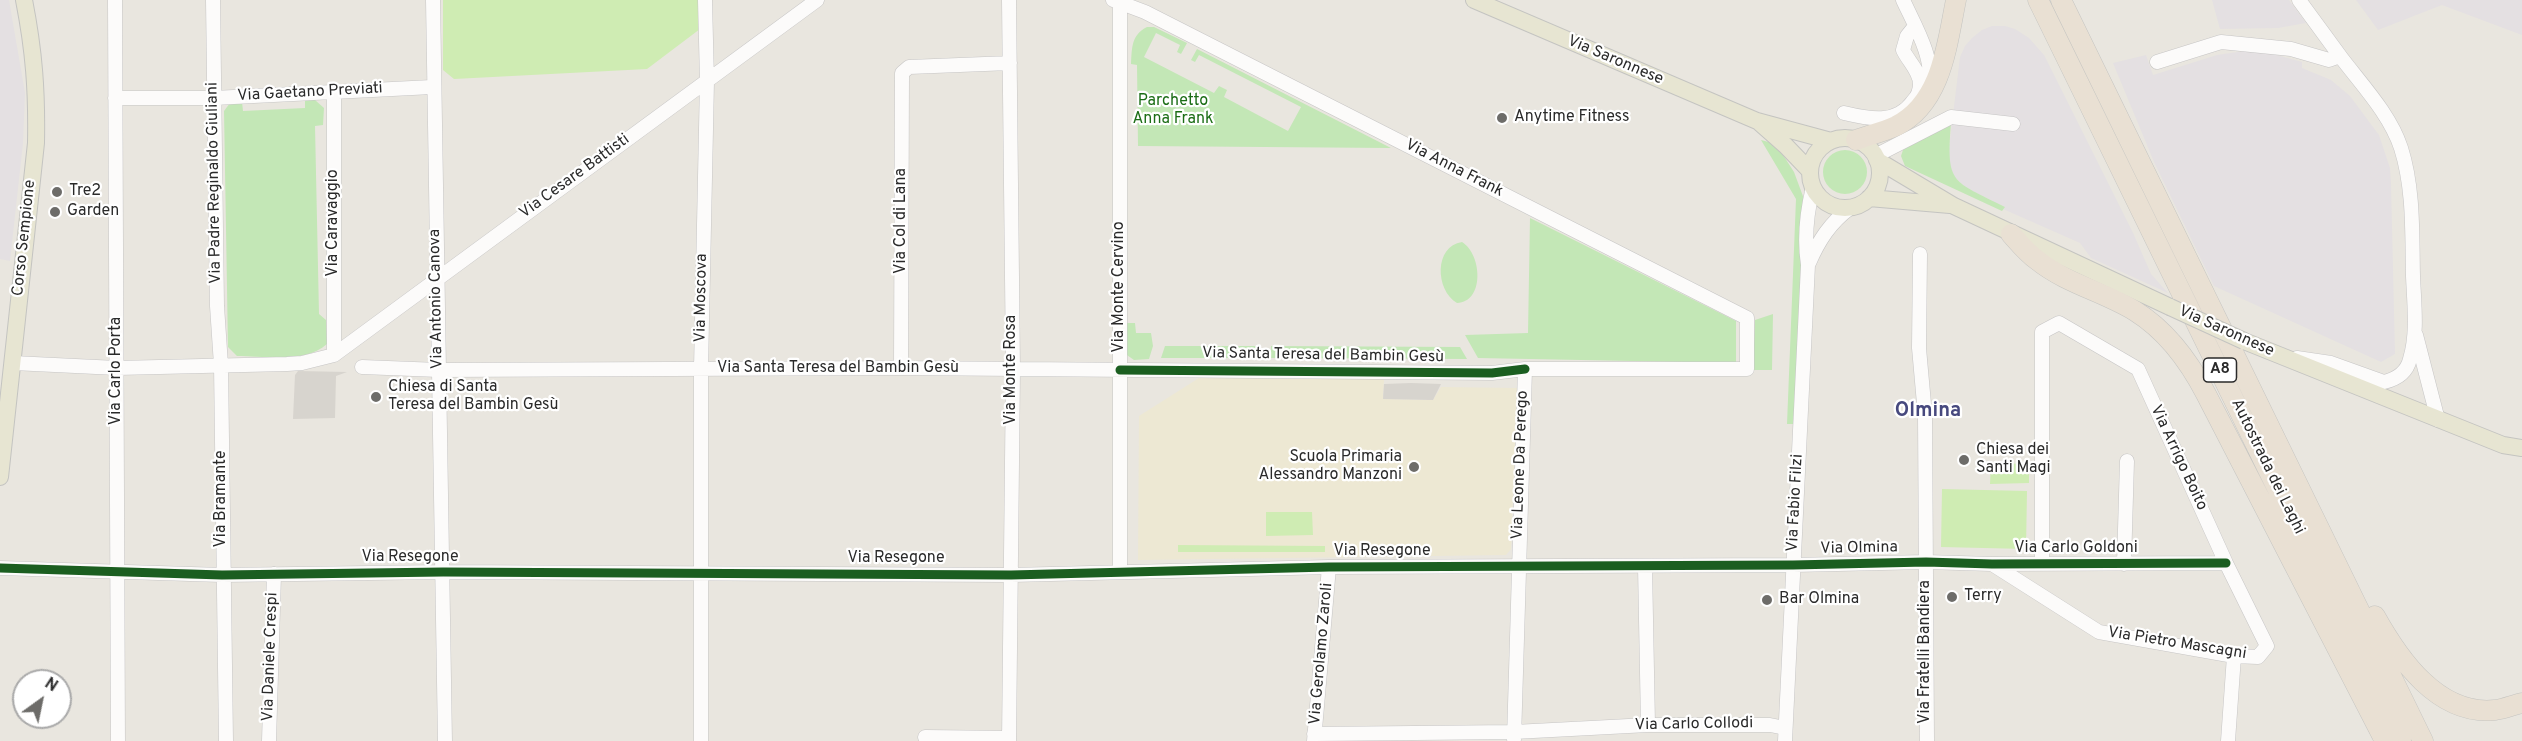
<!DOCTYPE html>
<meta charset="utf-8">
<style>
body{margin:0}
#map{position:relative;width:2522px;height:741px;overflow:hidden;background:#e9e6df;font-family:Overpass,sans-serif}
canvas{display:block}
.north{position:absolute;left:12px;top:669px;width:60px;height:60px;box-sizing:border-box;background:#fff;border:2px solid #aaa;border-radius:50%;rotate:33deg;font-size:16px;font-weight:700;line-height:24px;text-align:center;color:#2a2a2a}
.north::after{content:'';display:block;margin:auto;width:21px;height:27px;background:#6d6c69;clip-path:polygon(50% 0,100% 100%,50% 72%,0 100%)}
</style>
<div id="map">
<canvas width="2522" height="741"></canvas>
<div class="north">N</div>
</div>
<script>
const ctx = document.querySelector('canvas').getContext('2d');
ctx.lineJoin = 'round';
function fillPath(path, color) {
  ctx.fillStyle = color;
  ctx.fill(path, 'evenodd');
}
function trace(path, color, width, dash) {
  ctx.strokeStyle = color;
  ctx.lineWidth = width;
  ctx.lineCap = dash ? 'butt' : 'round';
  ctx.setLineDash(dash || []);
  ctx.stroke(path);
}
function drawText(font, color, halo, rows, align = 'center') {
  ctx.font = font + ' Overpass,sans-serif';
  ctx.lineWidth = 4.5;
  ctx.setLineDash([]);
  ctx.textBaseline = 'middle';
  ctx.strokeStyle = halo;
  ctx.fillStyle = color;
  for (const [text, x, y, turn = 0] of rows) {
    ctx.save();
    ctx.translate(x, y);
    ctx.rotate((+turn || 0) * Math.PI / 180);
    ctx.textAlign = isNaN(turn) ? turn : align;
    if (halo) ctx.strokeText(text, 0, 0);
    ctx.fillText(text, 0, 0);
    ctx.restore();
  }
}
fillPath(new Path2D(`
 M 0,0 L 9,0 L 25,93 L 23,143 L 10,261 L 0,259 Z
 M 2212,0 L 2289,0 L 2306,23 L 2278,28 L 2220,29 Z
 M 2356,0 L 2522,0 L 2522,35 L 2442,5 L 2378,30 Z
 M 1992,26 L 2005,26 L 2015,29 L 2029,38 L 2044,55 L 2134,235 L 2151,274 L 2168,293 L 2091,258 L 2080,243 L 2003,209 L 2004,207 L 1966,188 L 1953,176 L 1948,156 L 1960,57 L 1965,46 L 1972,38 L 1982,30 Z
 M 2244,51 L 2273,54 L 2302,62 L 2302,68 L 2331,80 L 2350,96 L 2379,135 L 2390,168 L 2391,184 L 2395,354 L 2381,362 L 2214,286 L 2154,162 L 2113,63 L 2146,55 L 2153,75 L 2217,55 Z`), '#e4e0e2');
fillPath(new Path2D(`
 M 1199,378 L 1384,379 L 1383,399 L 1433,400 L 1441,387 L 1517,388 L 1511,549 L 1506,555 L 1138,560 L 1139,416 Z`), '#ede8d3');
fillPath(new Path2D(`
 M 1147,27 L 1154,27 L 1187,43 L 1181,54 L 1177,52 L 1180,45 L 1156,33 L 1144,57 L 1214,93 L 1219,86 L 1227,90 L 1224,97 L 1288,131 L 1301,107 L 1199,55 L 1195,62 L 1191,60 L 1197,49 L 1391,148 L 1138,146 L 1137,65 L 1131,64 C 1132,48 1131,35 1147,27 Z
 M 305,100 L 315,100 L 324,108 L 323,125 L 315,126 L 319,314 L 326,320 L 327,344 C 305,364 264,356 237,356 L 228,347 L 224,111 L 230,103 L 242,102 L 243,111 L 305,108 Z
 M 1951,123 C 1946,185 1952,180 2005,207 L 2002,211 L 1905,166 L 1901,156 L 1904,147 Z
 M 1761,140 L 1776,144 L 1794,172 L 1804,199 L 1795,424 L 1787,424 L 1796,199 Z
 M1823 172a22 22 0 1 1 44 0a22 22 0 1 1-44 0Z
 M 1530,218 L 1736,321 L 1736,363 L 1478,358 L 1465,335 L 1528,333 Z
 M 1462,242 C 1482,254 1485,302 1457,303 C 1435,290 1434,246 1462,242 Z
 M 1773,314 L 1772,370 L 1753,370 L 1755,320 Z
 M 1124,323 L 1135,323 L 1136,333 L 1151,333 L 1153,346 L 1149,359 L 1134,360 L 1124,353 Z
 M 1165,346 L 1259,346 L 1259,358 L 1161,358 Z
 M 1271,346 L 1460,347 L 1467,359 L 1271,358 Z`), '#c3e7b6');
fillPath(new Path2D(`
 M 443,0 L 698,0 L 700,29 L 647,69 L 454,79 L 443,70 Z
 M 1991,463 L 2029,464 L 2029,483 L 1990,484 Z
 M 1942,489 L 2027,491 L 2026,549 L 1941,547 Z
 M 1266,512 L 1312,512 L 1313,535 L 1266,536 Z
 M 1178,545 L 1325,546 L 1325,552 L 1178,552 Z`), '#cfecb3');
fillPath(new Path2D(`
 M 298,371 L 347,372 L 336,376 L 335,418 L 293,419 L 295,375 Z
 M 1384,384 L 1411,383 L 1441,384 L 1433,400 L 1383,399 Z`), '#d7d4ce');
const minor = new Path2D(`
 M 115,0 L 118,741
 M 213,0 L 217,306 L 221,365 L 226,741
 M 433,0 L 445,741
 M 1009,0 L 1013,369 L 1009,741
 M 1903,0 C 1915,26 1935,59 1929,88
 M 2299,0 L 2340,56
 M 2157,62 L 2221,42 L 2291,49 L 2329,60 L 2340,56 C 2361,84 2390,114 2401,148 C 2414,189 2412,234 2413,276 C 2414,303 2418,333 2410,359 C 2407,372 2397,379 2384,382 L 2331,363 L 2297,358
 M 115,98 L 214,98 L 432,87
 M 1844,113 C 1869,119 1896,125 1913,101 C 1917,97 1920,90 1920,84 C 1920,71 1908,61 1903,50 L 1907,36 L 1915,26
 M 1875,156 L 1951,117 L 2013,124
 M 1920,254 L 1919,348 L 1925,415 L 1927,741
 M 1809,263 C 1819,240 1830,223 1850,208
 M 2416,335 L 2438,420
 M 334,355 L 334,92
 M 13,363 L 117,368 L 287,364 L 302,363 L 334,355 L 817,0
 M 362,367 L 439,370 L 901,368 L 1492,373 L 1525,369 L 1747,369 L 1747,318 L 1145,12 L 1113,0
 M 901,368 L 902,73 L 909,67 L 1010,63
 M 1992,564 L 2099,632 L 2234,656 L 2258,657 L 2267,646 L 2226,563 L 2138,369 L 2059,323 L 2042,332 L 2042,563
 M 2124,564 L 2127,461
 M 1645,566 L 1648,725
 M 0,568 L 222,575 L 443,572 L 1011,575 L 1329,567 L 1793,565 L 1926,562 L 1992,564 L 2226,563
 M 1120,572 L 1120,2
 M 1314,734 L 1514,732 L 1648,725 L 1770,725 L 1785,728
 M 925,737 L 1009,738
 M 1514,739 L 1525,369
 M 269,741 L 274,574
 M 701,741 L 701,369 L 707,81 L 705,0
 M 1314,741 L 1329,567
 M 1785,741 L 1808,265 C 1804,240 1807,212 1813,187
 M 2228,741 L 2234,656`);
const major = new Path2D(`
 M 1474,0 L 1757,121 L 1831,141
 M 1760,123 L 1786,146 L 1810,171
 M1810 173a35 35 0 1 1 70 0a35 35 0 1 1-70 0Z
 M 1877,160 L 1954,206 L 2170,307
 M 1869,198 L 1950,205
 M 2244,341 L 2503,445 L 2522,448
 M 0,477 L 36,143 C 37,91 34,51 24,0`);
const highway = new Path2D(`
 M 2038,0 L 2401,741
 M 2061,0 L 2423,741
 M 1856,140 C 1869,135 1883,132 1896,126 C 1942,103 1947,44 1956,0
 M 2011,234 C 2019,243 2027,253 2037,260 C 2065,283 2104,292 2135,311 C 2167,331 2189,361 2206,394 L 2385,741
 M 2375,616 C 2399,659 2438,716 2495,710 C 2504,709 2513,705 2522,703`);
trace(minor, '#c6c5c5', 15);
trace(major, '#c4c4c1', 18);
trace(highway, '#c4c4c1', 21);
trace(minor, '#fcfbfa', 14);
trace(major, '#e7e5d2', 16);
trace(highway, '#e9e0d3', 20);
const majorBridge = new Path2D(`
 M 2170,307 L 2244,341`);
trace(majorBridge, '#c4c4c1', 18, []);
trace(majorBridge, '#e7e5d2', 16);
trace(new Path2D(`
 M 1120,370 L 1492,373 L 1525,369
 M 0,568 L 222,575 L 443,572 L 1011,575 L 1329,567 L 1793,565 L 1926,562 L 1992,564 L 2226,563`), '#1b5e20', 9);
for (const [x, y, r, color] of [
 [1502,118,6,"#6d6c69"],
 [57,192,6,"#6d6c69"],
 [55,212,6,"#6d6c69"],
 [376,397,6,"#6d6c69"],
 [1964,460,6,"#6d6c69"],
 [1414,467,6,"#6d6c69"],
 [1952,597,6,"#6d6c69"],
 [1767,600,6,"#6d6c69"]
]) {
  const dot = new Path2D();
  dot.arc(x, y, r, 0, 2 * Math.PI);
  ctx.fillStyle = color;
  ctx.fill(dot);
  trace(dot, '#fff', 2);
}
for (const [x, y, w] of [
 [2220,370,33]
]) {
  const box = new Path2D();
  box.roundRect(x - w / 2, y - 12, w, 24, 4.5);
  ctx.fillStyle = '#fff';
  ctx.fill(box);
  trace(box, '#2a2a2a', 1.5);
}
drawText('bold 15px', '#2a2a2a', null, [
 ["A8",2220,370]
]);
drawText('16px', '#2a2a2a', '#fff', [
 ["Via Saronnese",1615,61,23],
 ["Via Gaetano Previati",310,93,-3],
 ["Via Anna Frank",1454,169,27],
 ["Via Cesare Battisti",575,177,-36],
 ["Via Padre Reginaldo Giuliani",215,183,-91],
 ["Via Col di Lana",902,221,-90],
 ["Via Caravaggio",334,223,-90],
 ["Corso Sempione",25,238,-84],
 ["Via Monte Cervino",1120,287,-90],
 ["Via Moscova",702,298,-89],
 ["Via Antonio Canova",437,299,-91],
 ["Via Saronnese",2226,332,24],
 ["Via Santa Teresa del Bambin Gesù",1323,356,1],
 ["Via Santa Teresa del Bambin Gesù",838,369],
 ["Via Monte Rosa",1012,370,-90],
 ["Via Carlo Porta",117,371,-90],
 ["Via Arrigo Boito",2178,458,65],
 ["Via Leone Da Perego",1521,465,-88],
 ["Autostrada dei Laghi",2267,467,64],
 ["Via Bramante",222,499,-90],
 ["Via Fabio Filzi",1796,503,-87],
 ["Via Olmina",1859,549,-1],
 ["Via Carlo Goldoni",2076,549],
 ["Via Resegone",1382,552],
 ["Via Resegone",410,558],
 ["Via Resegone",896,559],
 ["Via Pietro Mascagni",2177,644,9],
 ["Via Fratelli Bandiera",1926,652,-90],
 ["Via Gerolamo Zaroli",1322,654,-85],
 ["Via Daniele Crespi",271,657,-88],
 ["Via Carlo Collodi",1694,725,-1]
]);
drawText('16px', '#1b6d15', '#fff', [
 ["Parchetto",1173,102],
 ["Anna Frank",1173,120]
]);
drawText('16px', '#2a2a2a', '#fff', [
 ["Anytime Fitness",1514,118],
 ["Tre2",69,192],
 ["Garden",67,212],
 ["Chiesa di Santa",388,388],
 ["Teresa del Bambin Gesù",388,406],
 ["Chiesa dei",1976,451],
 ["Santi Magi",1976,469],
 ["Scuola Primaria",1402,458,"right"],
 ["Alessandro Manzoni",1402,476,"right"],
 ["Terry",1964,597],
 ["Bar Olmina",1779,600]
], 'left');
drawText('bold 20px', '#47497e', '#fff', [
 ["Olmina",1928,412]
]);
</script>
